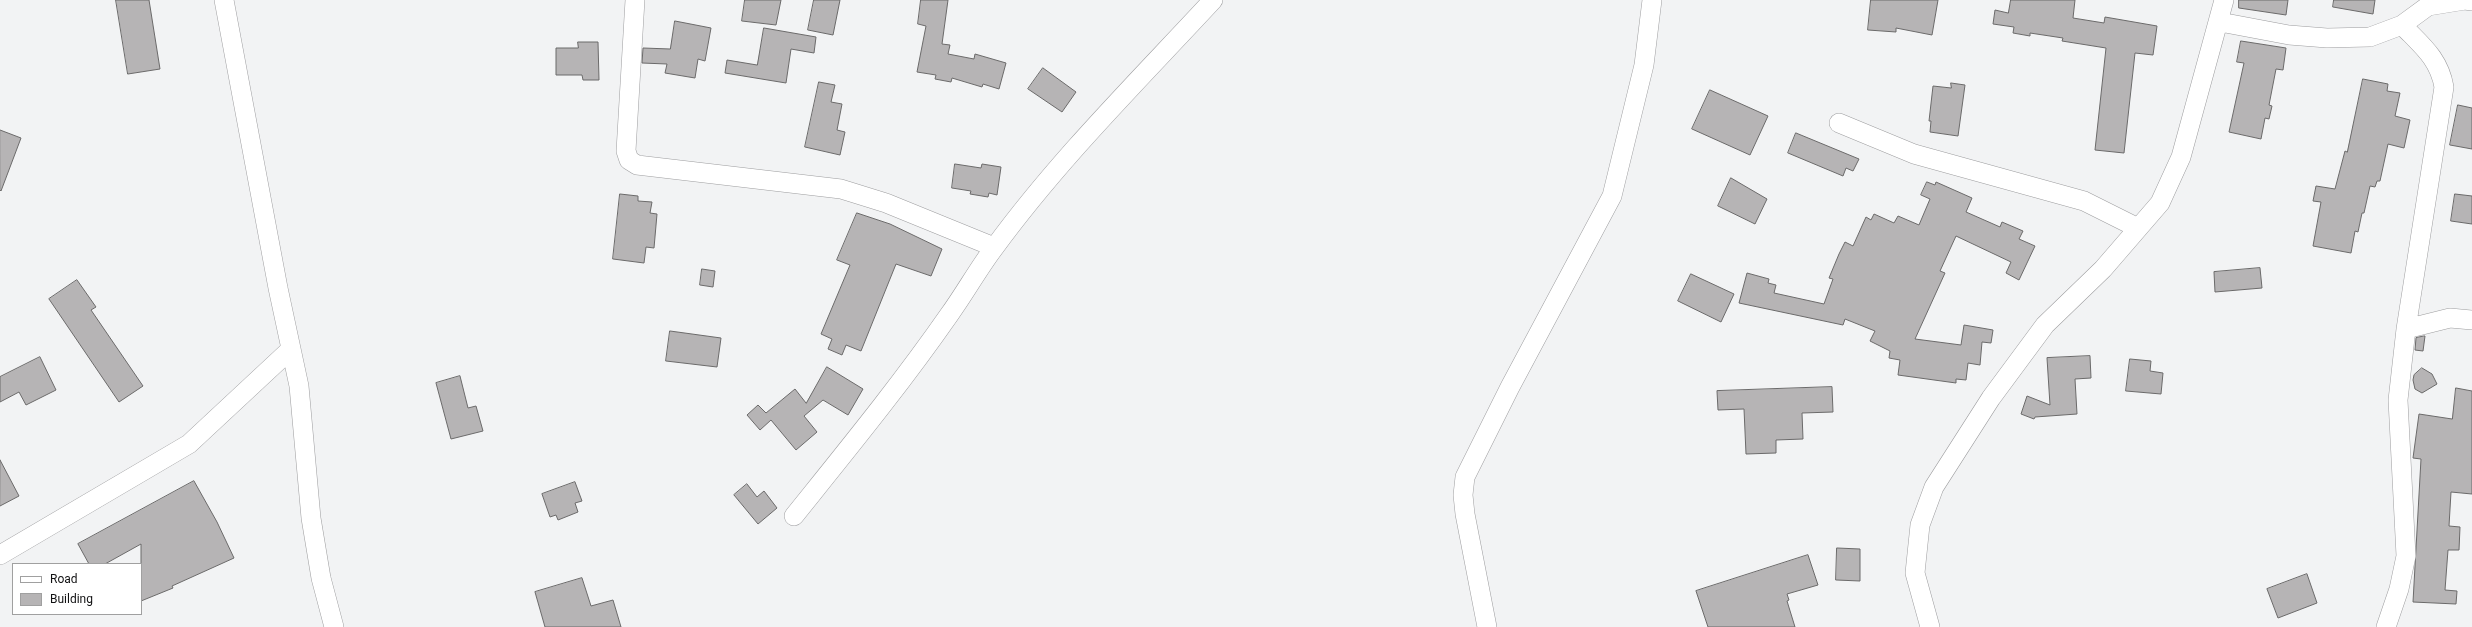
<!DOCTYPE html>
<style>
body{margin:0}
#map{position:relative;width:2472px;height:627px;overflow:hidden;background:#f2f3f4;font-family:Roboto,sans-serif}
canvas{display:block}
.legend{position:absolute;left:12px;top:563px;width:130px;height:52px;box-sizing:border-box;background:#fff;border:1px solid #a0a0a0;margin:0;padding:5px 7px;list-style:none;font-size:12px;color:#111112}
.legend li{display:flex;align-items:center;gap:8px;height:20px}
.legend b{width:20px;border:1px solid #a0a0a0}
</style>
<div id="map">
<canvas width="2472" height="627"></canvas>
<ul class="legend">
<li><b style="height:5px;background:#fff"></b>Road</li>
<li><b style="height:11px;background:#b6b4b5"></b>Building</li>
</ul>
</div>
<script>
const ctx = document.querySelector('canvas').getContext('2d');
ctx.lineJoin = 'round';
function fillPath(path, color) {
  ctx.fillStyle = color;
  ctx.fill(path, 'evenodd');
}
function trace(path, color, width, dash) {
  ctx.strokeStyle = color;
  ctx.lineWidth = width;
  ctx.lineCap = dash ? 'butt' : 'round';
  ctx.setLineDash(dash || []);
  ctx.stroke(path);
}
const building = new Path2D(`
 M 116,0 L 149,0 L 160,69 L 128,74 Z
 M 745,0 L 781,0 L 776,25 L 742,21 Z
 M 814,0 L 840,0 L 833,35 L 808,30 Z
 M 921,0 L 948,0 L 942,44 L 950,45 L 948,54 L 974,59 L 975,54 L 1006,63 L 999,89 L 983,84 L 982,87 L 952,78 L 951,82 L 935,79 L 936,75 L 917,72 L 926,26 L 918,24 Z
 M 1871,0 L 1938,0 L 1932,35 L 1896,28 L 1896,32 L 1868,30 Z
 M 2011,0 L 2075,0 L 2073,18 L 2104,23 L 2105,17 L 2157,26 L 2153,55 L 2135,53 L 2124,153 L 2095,150 L 2106,48 L 2062,41 L 2063,38 L 2030,33 L 2030,36 L 2013,33 L 2014,27 L 1993,24 L 1995,10 L 2008,13 Z
 M 2239,0 L 2288,0 L 2286,15 L 2239,8 Z
 M 2334,0 L 2375,0 L 2373,14 L 2333,7 Z
 M 675,21 L 711,28 L 705,61 L 698,59 L 695,78 L 665,73 L 667,64 L 642,63 L 643,48 L 670,49 Z
 M 764,28 L 816,37 L 814,53 L 791,49 L 786,83 L 725,73 L 727,60 L 757,65 Z
 M 2241,41 L 2286,48 L 2283,70 L 2276,69 L 2269,105 L 2272,106 L 2269,119 L 2265,118 L 2261,139 L 2229,132 L 2244,63 L 2237,62 Z
 M 578,42 L 598,42 L 599,80 L 583,80 L 582,75 L 556,75 L 556,48 L 578,48 Z
 M 1043,68 L 1076,92 L 1062,112 L 1028,89 Z
 M 2363,79 L 2388,84 L 2387,91 L 2400,93 L 2395,116 L 2410,120 L 2404,148 L 2388,144 L 2380,181 L 2377,181 L 2375,187 L 2370,186 L 2364,213 L 2362,213 L 2358,232 L 2355,231 L 2351,253 L 2313,246 L 2321,202 L 2313,201 L 2316,186 L 2335,189 L 2345,151 L 2347,152 Z
 M 819,82 L 835,85 L 831,102 L 842,104 L 837,130 L 845,132 L 840,155 L 805,147 Z
 M 1951,83 L 1965,85 L 1958,136 L 1930,132 L 1931,121 L 1929,121 L 1933,86 L 1951,88 Z
 M 1710,90 L 1768,116 L 1750,155 L 1692,129 Z
 M 2458,105 L 2472,108 L 2472,149 L 2450,145 Z
 M 0,130 L 21,138 L 1,191 L 0,190 Z
 M 1796,133 L 1859,159 L 1853,171 L 1846,168 L 1843,176 L 1788,153 Z
 M 955,164 L 981,168 L 982,164 L 1001,167 L 997,195 L 989,193 L 988,197 L 970,194 L 971,191 L 952,188 Z
 M 1731,178 L 1767,199 L 1755,224 L 1718,206 Z
 M 1927,182 L 1935,185 L 1936,182 L 1972,198 L 1966,212 L 2000,227 L 2002,222 L 2023,231 L 2019,239 L 2035,246 L 2019,280 L 2006,273 L 2011,262 L 1956,236 L 1940,271 L 1945,273 L 1915,339 L 1961,345 L 1964,325 L 1993,330 L 1991,343 L 1982,342 L 1980,365 L 1968,363 L 1966,380 L 1956,379 L 1956,383 L 1898,375 L 1900,360 L 1889,358 L 1890,351 L 1870,341 L 1875,331 L 1845,319 L 1843,325 L 1739,303 L 1747,273 L 1769,279 L 1768,283 L 1776,285 L 1774,293 L 1824,304 L 1833,279 L 1829,278 L 1839,254 L 1845,242 L 1853,246 L 1866,217 L 1871,220 L 1874,214 L 1894,223 L 1898,216 L 1919,225 L 1930,199 L 1921,195 Z
 M 620,194 L 638,196 L 638,201 L 652,202 L 650,213 L 657,214 L 654,248 L 646,247 L 644,263 L 613,259 Z
 M 2455,194 L 2472,196 L 2472,224 L 2451,221 Z
 M 857,213 L 890,224 L 942,249 L 931,276 L 896,264 L 861,351 L 846,345 L 842,355 L 828,349 L 832,339 L 821,334 L 850,265 L 837,260 Z
 M 2260,268 L 2262,288 L 2215,292 L 2214,272 Z
 M 702,269 L 715,271 L 713,287 L 700,285 Z
 M 1691,274 L 1734,294 L 1721,322 L 1678,301 Z
 M 77,280 L 96,307 L 91,310 L 143,386 L 119,402 L 49,299 Z
 M 670,331 L 721,338 L 717,367 L 666,361 Z
 M 2424,336 L 2425,336 L 2423,351 L 2415,350 L 2416,338 Z
 M 2090,356 L 2091,378 L 2075,379 L 2077,414 L 2035,417 L 2034,419 L 2021,414 L 2027,396 L 2050,405 L 2047,358 Z
 M 40,357 L 56,390 L 26,405 L 19,392 L 0,402 L 0,377 Z
 M 2130,359 L 2151,361 L 2150,371 L 2163,373 L 2161,394 L 2126,391 Z
 M 827,367 L 863,389 L 848,415 L 823,400 L 804,416 L 817,432 L 796,450 L 771,420 L 760,430 L 747,415 L 758,405 L 766,413 L 795,389 L 806,403 Z
 M 2422,368 L 2432,374 L 2437,384 L 2422,393 L 2415,389 L 2413,380 L 2414,375 Z
 M 460,376 L 468,408 L 476,406 L 483,431 L 451,439 L 436,383 Z
 M 1832,387 L 1833,412 L 1802,413 L 1803,439 L 1776,440 L 1776,453 L 1746,454 L 1744,409 L 1718,410 L 1717,391 Z
 M 2456,388 L 2472,391 L 2472,494 L 2451,492 L 2449,526 L 2460,527 L 2459,550 L 2448,550 L 2445,590 L 2457,591 L 2456,604 L 2413,602 L 2421,459 L 2413,458 L 2419,414 L 2452,419 Z
 M 0,460 L 19,496 L 0,506 Z
 M 194,481 L 217,522 L 234,558 L 172,586 L 173,588 L 141,601 L 141,544 L 105,564 L 89,564 L 78,544 Z
 M 575,482 L 582,501 L 575,503 L 578,512 L 558,520 L 556,515 L 550,517 L 542,494 Z
 M 747,484 L 757,497 L 764,491 L 777,508 L 758,524 L 734,495 Z
 M 1837,548 L 1860,549 L 1860,581 L 1836,580 Z
 M 1808,555 L 1818,585 L 1787,594 L 1789,600 L 1787,601 L 1795,627 L 1708,627 L 1696,591 Z
 M 2307,574 L 2317,603 L 2278,618 L 2267,589 Z
 M 582,578 L 591,606 L 613,600 L 621,627 L 545,627 L 535,592 Z`);
fillPath(building, '#b6b4b5');
trace(building, '#6b6a6a', 1);
const street = new Path2D(`
 M 224,0 L 278,288 L 299,386 L 311,518 L 321,578 L 334,627
 M 635,0 L 626,151 L 629,160 L 637,165 L 841,189 L 886,203 L 994,247
 M 2220,22 L 2289,35 L 2327,38 L 2370,37 L 2402,25 L 2428,6 L 2465,0 L 2472,1
 M 2402,25 C 2421,45 2439,58 2444,87 L 2406,329
 M 1839,123 L 1914,154 L 2084,201 L 2138,228
 M 794,516 C 847,450 901,384 949,315 C 965,293 978,269 994,248 C 1059,159 1138,81 1213,0
 M 0,555 L 189,444 L 291,349
 M 1487,627 L 1465,514 L 1463,495 L 1465,477 L 1510,387 L 1612,196 L 1644,65 L 1652,0
 M 1930,627 L 1915,573 L 1920,525 L 1934,487 L 1991,398 L 2045,325 L 2103,269 L 2160,203 L 2181,157 L 2224,0
 M 2386,627 L 2399,589 L 2406,556 L 2398,400 L 2406,329 L 2450,318 L 2472,320`);
trace(street, '#9d9d9f', 20);
trace(street, '#fff', 19);
</script>
